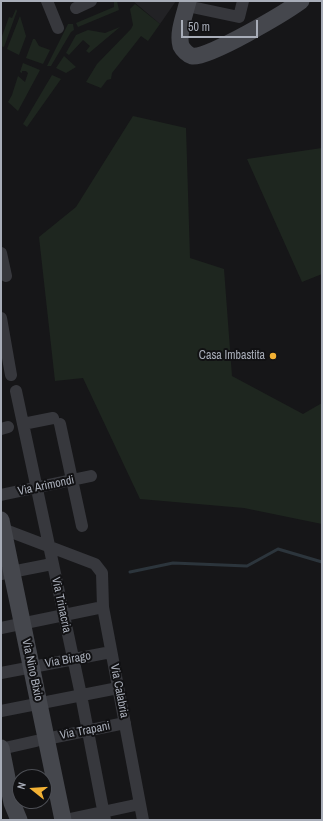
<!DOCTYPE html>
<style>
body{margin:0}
#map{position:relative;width:323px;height:821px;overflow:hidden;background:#161618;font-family:"Archivo Narrow",sans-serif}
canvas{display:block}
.frame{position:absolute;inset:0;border:2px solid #a8adb8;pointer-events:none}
.north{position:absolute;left:12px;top:769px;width:40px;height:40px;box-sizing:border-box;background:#111113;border:1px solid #4d4f55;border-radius:50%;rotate:287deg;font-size:11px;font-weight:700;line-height:16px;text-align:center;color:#a8adb8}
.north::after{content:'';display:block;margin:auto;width:14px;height:18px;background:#f2b134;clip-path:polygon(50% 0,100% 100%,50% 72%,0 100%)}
.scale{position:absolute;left:181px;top:20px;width:77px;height:18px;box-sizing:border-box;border:2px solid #a8adb8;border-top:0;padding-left:5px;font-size:12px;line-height:14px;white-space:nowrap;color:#a8adb8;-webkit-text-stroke:3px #111113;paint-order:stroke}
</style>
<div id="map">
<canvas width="323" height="821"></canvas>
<div class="frame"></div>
<div class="north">N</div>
<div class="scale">50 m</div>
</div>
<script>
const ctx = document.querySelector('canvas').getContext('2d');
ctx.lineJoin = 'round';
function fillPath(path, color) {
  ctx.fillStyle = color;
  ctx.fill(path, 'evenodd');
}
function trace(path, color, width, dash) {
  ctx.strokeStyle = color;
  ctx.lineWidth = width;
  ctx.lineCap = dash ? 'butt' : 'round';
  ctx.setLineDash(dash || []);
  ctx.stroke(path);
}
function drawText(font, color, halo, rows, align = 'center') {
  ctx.font = font + ' "Archivo Narrow",sans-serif';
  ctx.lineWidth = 4;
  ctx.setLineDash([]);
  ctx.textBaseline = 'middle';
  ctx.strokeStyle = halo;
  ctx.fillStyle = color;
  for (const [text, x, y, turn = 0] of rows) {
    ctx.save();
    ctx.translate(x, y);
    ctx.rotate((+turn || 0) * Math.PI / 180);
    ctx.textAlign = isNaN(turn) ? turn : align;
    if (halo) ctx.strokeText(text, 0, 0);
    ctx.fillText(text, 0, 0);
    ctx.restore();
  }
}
fillPath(new Path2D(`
 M 133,1 L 176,1 L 160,24 Z`), '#222225');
fillPath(new Path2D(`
 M 114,1 L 117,1 L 119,10 L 78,27 L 76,23 L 114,7 Z
 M 135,4 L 160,24 L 148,41 L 141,36 L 112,73 L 111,79 L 107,80 L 101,88 L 86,82 L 97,64 L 131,29 L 133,25 L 130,9 Z
 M 16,9 L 17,11 L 4,47 L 1,46 L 1,39 L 9,17 L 12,18 Z
 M 20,16 L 26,36 L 19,55 L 7,49 Z
 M 68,24 L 73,24 L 74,30 L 71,32 L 51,66 L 47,66 Z
 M 120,27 L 89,53 L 86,51 L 90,46 L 83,40 L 69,55 L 66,53 L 76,35 L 88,30 L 105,33 Z
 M 33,39 L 35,39 L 39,46 L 50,50 L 43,64 L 26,58 Z
 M 64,56 L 76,67 L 66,73 L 56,68 Z
 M 23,63 L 40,70 L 18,111 L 8,102 L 12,95 L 18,76 L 25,82 L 28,73 L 26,71 L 22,71 L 22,73 L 20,72 Z
 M 52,75 L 61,79 L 27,127 L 23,124 Z
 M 133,116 L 186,128 L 190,258 L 224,269 L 232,376 L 303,414 L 322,403 L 322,524 L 244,508 L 140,499 L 83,378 L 55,381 L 39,237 L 76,207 Z
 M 322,148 L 322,274 L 302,282 L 247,159 Z`), '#1e261f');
trace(new Path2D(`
 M 130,572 L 173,563 L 247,566 L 278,549 L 322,562`), '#2c353c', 3);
trace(new Path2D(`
 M 47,1 L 58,28
 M 187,6 L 239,17 L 243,1
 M 76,8 L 91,1
 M 1,253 L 6,276
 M 1,318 L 11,375
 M 16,391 L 81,695 L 105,820
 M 23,424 L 53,418
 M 60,424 L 82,526
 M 1,429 L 8,427
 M 1,495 L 91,476
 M 3,529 L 95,564 L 102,573 L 103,607 L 143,820
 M 1,574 L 52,564
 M 1,628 L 103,607
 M 1,673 L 111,652
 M 1,711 L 118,688
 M 46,739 L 125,723
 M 1,749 L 36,741
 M 65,820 L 140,804`), '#37383d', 12);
trace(new Path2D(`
 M 188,1 C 185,14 177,33 181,46 C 183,50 188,55 192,56 C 208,59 286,12 301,1
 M 1,520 L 63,820
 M 1,748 L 12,803 L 19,820`), '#45474d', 17);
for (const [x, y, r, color] of [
 [273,356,4,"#f2b134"]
]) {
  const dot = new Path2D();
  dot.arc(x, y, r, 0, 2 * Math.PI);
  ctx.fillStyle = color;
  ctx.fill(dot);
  trace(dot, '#111113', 1.5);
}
drawText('12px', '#a8adb8', '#111113', [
 ["Casa Imbastita",265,356]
], 'right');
drawText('12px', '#a8adb8', '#111113', [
 ["Via Arimondi",46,486,-12],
 ["Via Trinacria",61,605,78],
 ["Via Birago",68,660,-10],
 ["Via Nino Bixio",32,670,78],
 ["Via Calabria",119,691,79],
 ["Via Trapani",85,731,-11]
]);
</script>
